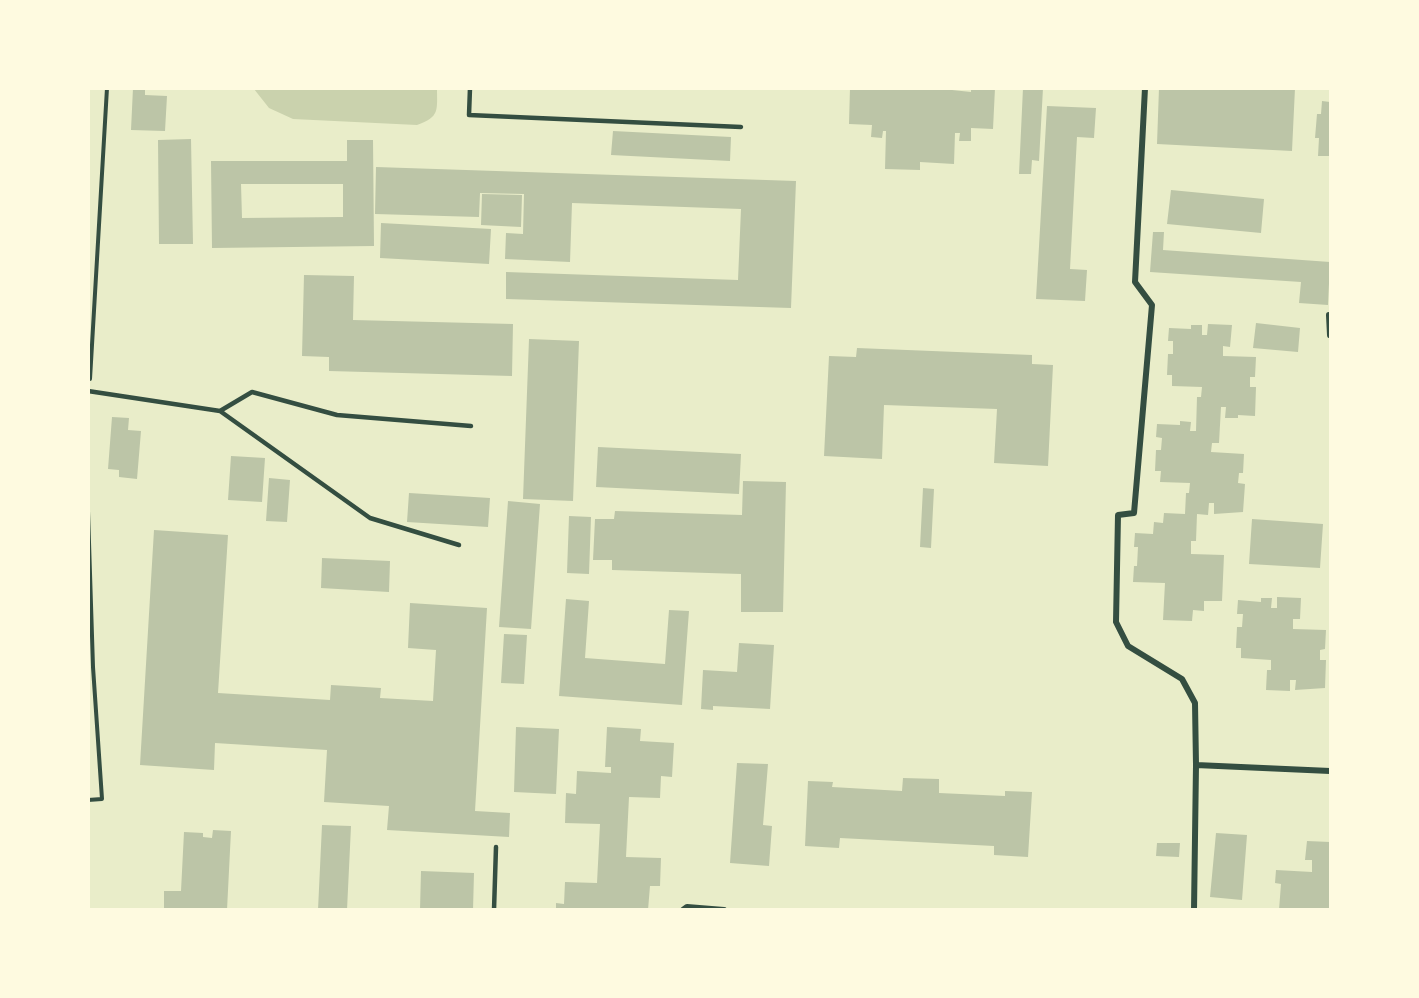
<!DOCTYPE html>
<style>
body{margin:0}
#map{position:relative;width:1419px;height:998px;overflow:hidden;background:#e9edc9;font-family:"Crimson Pro",serif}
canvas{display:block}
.frame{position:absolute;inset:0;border:90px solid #fefae0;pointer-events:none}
</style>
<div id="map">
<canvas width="1419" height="998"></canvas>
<div class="frame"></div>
</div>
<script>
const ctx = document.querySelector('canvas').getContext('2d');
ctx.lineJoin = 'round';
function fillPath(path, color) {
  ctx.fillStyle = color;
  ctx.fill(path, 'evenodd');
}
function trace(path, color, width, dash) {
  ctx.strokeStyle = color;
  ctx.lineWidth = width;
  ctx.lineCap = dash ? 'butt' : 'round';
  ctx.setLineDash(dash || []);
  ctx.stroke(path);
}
fillPath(new Path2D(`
 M 254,89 L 437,89 C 437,110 440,117 417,125 L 293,119 L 269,108 Z`), '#cad2ad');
fillPath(new Path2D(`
 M 133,88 L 145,88 L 145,95 L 167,96 L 165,131 L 131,130 Z
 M 850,88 L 933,88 L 971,92 L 971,88 L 995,88 L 993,129 L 971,128 L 971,141 L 959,141 L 960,133 L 955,133 L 954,164 L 920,162 L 920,170 L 885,169 L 886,131 L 883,131 L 882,138 L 871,137 L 872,125 L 849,124 Z
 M 1023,88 L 1043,88 L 1039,161 L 1032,160 L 1031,174 L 1019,174 Z
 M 1159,88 L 1295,88 L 1292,151 L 1157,144 Z
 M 1322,101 L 1330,102 L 1330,156 L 1318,156 L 1319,138 L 1315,138 L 1317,114 L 1321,114 Z
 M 1047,106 L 1096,108 L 1094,138 L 1077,137 L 1070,269 L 1087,270 L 1085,301 L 1036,299 Z
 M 613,131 L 731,137 L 730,161 L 611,155 Z
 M 191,139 L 193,244 L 159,244 L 158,140 Z
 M 347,140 L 373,140 L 374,246 L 212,248 L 211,161 L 347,161 ZM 241,184 L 343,184 L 343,217 L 242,218 Z
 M 376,167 L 796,181 L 791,308 L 506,299 L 506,272 L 738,280 L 741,209 L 572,203 L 570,262 L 505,259 L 506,233 L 523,234 L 524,194 L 480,193 L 479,217 L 375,214 Z
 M 1171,190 L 1264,199 L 1261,233 L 1167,224 Z
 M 482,194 L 522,195 L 521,227 L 481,225 Z
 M 381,223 L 491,229 L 489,264 L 380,258 Z
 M 1153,232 L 1164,232 L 1163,250 L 1330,262 L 1328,305 L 1299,303 L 1301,282 L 1150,272 Z
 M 304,275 L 354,276 L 353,320 L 513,324 L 512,376 L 329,371 L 329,357 L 302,356 Z
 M 1256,323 L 1300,328 L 1298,352 L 1253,348 Z
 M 1208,324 L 1232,325 L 1230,347 L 1223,346 L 1223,356 L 1256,357 L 1255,377 L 1250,377 L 1250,387 L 1256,387 L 1255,416 L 1238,415 L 1238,418 L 1225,418 L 1226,407 L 1221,407 L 1219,443 L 1212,443 L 1211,452 L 1244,454 L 1243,473 L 1239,473 L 1238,483 L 1245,484 L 1243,512 L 1214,514 L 1214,503 L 1209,503 L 1208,515 L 1197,514 L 1196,541 L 1191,541 L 1191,554 L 1224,555 L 1222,601 L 1204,601 L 1204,611 L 1193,610 L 1192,621 L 1163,620 L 1165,583 L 1133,582 L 1134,566 L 1137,566 L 1138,547 L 1134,547 L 1135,533 L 1153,534 L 1154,522 L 1163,523 L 1164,513 L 1185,514 L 1186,493 L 1189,493 L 1190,483 L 1160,482 L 1161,471 L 1155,471 L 1156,450 L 1161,450 L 1162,438 L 1156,437 L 1157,424 L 1180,425 L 1180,421 L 1191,422 L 1190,431 L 1196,431 L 1197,397 L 1201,397 L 1202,387 L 1172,386 L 1172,375 L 1167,375 L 1168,354 L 1173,354 L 1173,341 L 1168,341 L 1169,328 L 1191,329 L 1191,325 L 1202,325 L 1202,335 L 1207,335 Z
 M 529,339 L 579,341 L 573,501 L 523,499 Z
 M 857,348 L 1032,355 L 1032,364 L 1053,365 L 1048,466 L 994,463 L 997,409 L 884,405 L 882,459 L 824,456 L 829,356 L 856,357 Z
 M 112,417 L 129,418 L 128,430 L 141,431 L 137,479 L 119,477 L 119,470 L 108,469 Z
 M 598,447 L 741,454 L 739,494 L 596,487 Z
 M 231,456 L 265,458 L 262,502 L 228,500 Z
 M 269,478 L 290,480 L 287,522 L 266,521 Z
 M 743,481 L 786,482 L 783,612 L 741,612 L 741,574 L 612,570 L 612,560 L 593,560 L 595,519 L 614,519 L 615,511 L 742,515 Z
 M 923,488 L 934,489 L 931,548 L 920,547 Z
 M 409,493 L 490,498 L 488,527 L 407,522 Z
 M 508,501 L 540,504 L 531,629 L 499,627 Z
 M 569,516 L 591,517 L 589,574 L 567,573 Z
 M 1252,519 L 1323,524 L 1320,568 L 1249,564 Z
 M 154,530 L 228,535 L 218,693 L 330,700 L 331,685 L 381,688 L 380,698 L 433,701 L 436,650 L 408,648 L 410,603 L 487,608 L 475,811 L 510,813 L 509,837 L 387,830 L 389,806 L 324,802 L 327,750 L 215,743 L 214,770 L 140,765 Z
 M 322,558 L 390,561 L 389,592 L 321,588 Z
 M 1277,597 L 1301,598 L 1300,619 L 1293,619 L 1293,629 L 1326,630 L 1325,649 L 1320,650 L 1320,660 L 1326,660 L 1325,688 L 1295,690 L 1296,680 L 1290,680 L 1290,691 L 1266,690 L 1267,670 L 1271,670 L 1271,660 L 1241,658 L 1241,648 L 1236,648 L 1237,627 L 1242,627 L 1243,614 L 1237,614 L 1238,600 L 1261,602 L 1261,598 L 1272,598 L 1271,608 L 1277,608 Z
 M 566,599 L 589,601 L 585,658 L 665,664 L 669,610 L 689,611 L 682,705 L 559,696 Z
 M 504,634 L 527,635 L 524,684 L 501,683 Z
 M 739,643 L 774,645 L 770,709 L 713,706 L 713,710 L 701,709 L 703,670 L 737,672 Z
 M 516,727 L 559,729 L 556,794 L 514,792 Z
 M 607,727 L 641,729 L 640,741 L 674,743 L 672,777 L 661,776 L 660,798 L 629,797 L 626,857 L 661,858 L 660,886 L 650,886 L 648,910 L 556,910 L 556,903 L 564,904 L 565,882 L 597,883 L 600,824 L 565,823 L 566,793 L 576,794 L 577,771 L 611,773 L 611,767 L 605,767 Z
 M 737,763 L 768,764 L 763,825 L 772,826 L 769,866 L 730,863 Z
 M 903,778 L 939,779 L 939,793 L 1005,796 L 1005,791 L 1032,792 L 1028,857 L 994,855 L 994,846 L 840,838 L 839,848 L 805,846 L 808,781 L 833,782 L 832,787 L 902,791 Z
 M 322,825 L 351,826 L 347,910 L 318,910 Z
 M 213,830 L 231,831 L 227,910 L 164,910 L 164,891 L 181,891 L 184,832 L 203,833 L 203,837 L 212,838 Z
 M 1216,833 L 1247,835 L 1242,900 L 1210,897 Z
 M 1307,841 L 1330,842 L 1330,907 L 1329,910 L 1279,910 L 1281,884 L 1275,883 L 1276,870 L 1312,872 L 1312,860 L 1305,860 Z
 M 1157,843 L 1180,843 L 1179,857 L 1156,856 Z
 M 421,871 L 474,873 L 473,910 L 420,910 Z`), '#bcc5a7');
trace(new Path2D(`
 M 90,379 L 107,88
 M 88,511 L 93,667 L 102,799 L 88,800`), '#344e41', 4);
trace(new Path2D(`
 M 470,88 L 469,115 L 741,127
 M 88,391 L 220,411 L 370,518 L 459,545
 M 220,411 L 252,392 L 337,415 L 471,426
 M 494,910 L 496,847`), '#344e41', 4.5);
trace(new Path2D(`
 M 1145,88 L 1135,282 L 1152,305 L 1134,513 L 1118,515 L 1116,622 L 1128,646 L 1182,679 L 1195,703 L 1196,765
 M 1329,315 L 1330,335
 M 683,910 L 687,907 L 724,910
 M 1194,910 L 1196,765 L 1330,771`), '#344e41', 6);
</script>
